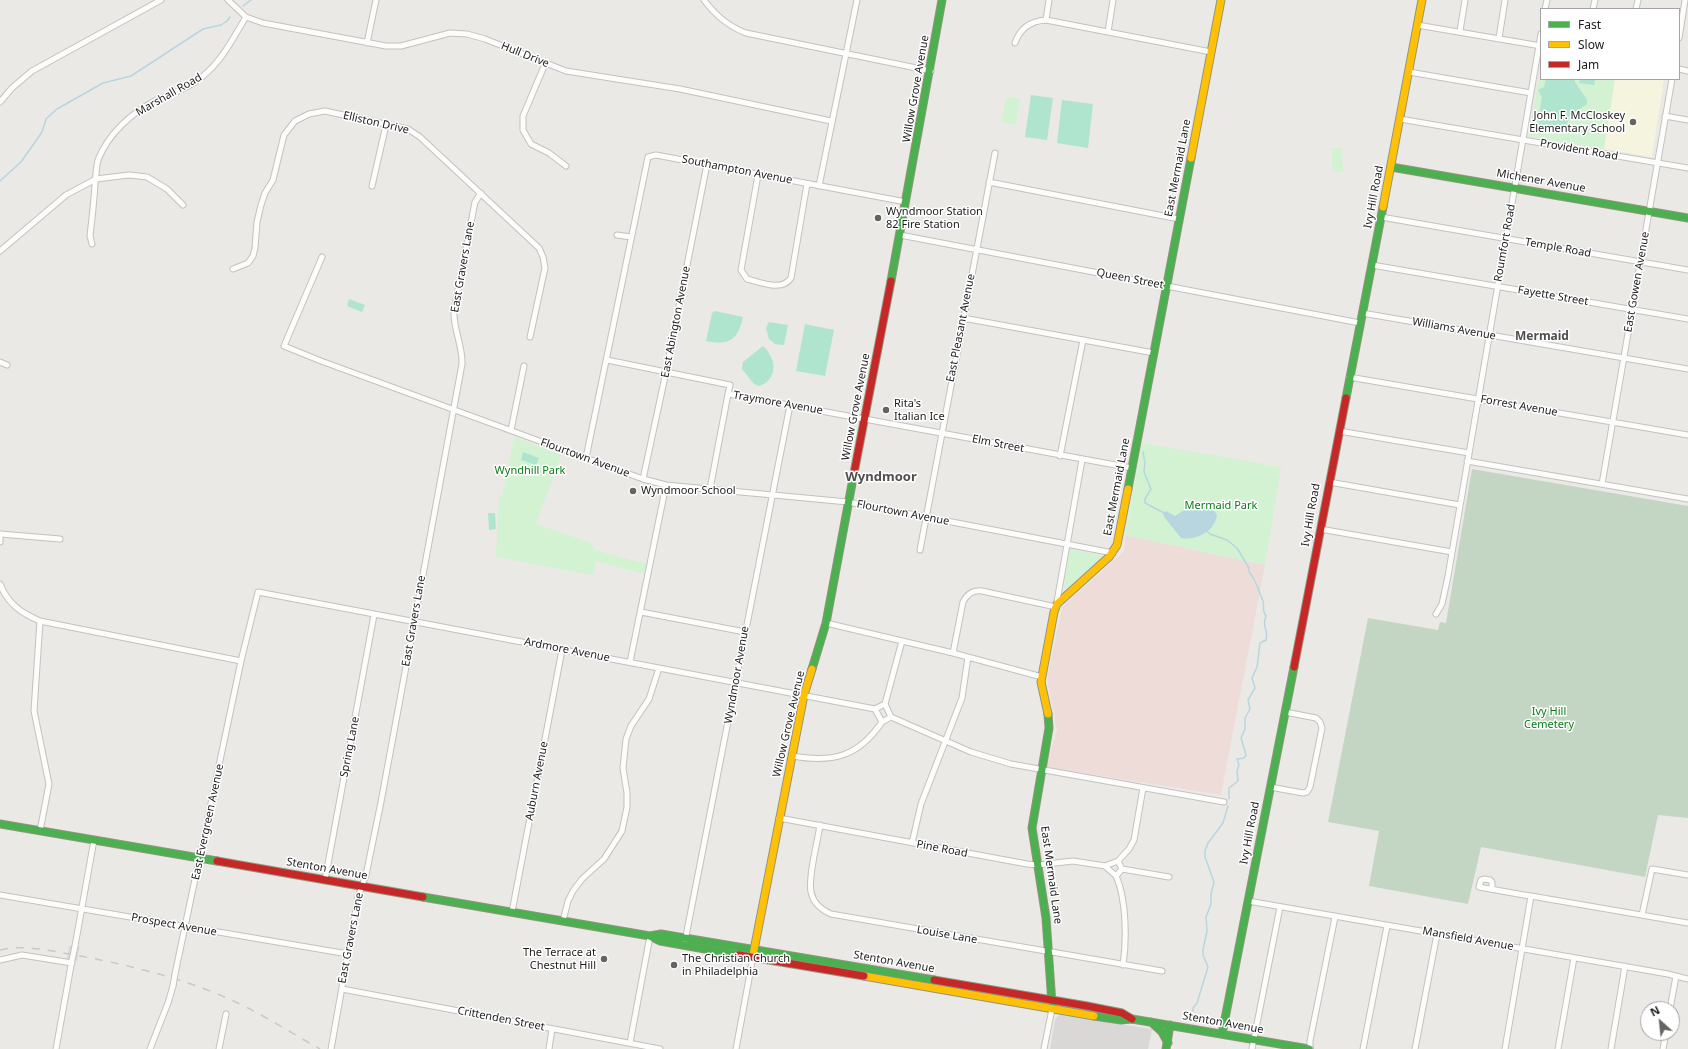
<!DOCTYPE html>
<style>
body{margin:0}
#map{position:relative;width:1688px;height:1049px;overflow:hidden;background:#ebe9e5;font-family:"Noto Sans",sans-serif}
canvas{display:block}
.legend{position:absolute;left:1540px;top:8px;width:140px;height:72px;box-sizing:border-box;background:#fff;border:1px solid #a4a4a4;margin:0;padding:5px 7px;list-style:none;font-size:12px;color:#1c1c1c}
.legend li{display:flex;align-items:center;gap:8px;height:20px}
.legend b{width:20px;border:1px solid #a4a4a4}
.north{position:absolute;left:1640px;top:1001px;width:40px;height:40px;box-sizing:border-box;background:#fff;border:1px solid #a4a4a4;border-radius:50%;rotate:333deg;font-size:11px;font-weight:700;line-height:16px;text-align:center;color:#1c1c1c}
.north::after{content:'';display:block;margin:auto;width:14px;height:18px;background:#646462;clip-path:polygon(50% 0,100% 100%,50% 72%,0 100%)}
</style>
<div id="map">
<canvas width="1688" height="1049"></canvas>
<ul class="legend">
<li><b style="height:5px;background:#4caf50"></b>Fast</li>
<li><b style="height:5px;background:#ffc107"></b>Slow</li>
<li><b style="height:5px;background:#c62828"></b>Jam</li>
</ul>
<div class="north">N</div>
</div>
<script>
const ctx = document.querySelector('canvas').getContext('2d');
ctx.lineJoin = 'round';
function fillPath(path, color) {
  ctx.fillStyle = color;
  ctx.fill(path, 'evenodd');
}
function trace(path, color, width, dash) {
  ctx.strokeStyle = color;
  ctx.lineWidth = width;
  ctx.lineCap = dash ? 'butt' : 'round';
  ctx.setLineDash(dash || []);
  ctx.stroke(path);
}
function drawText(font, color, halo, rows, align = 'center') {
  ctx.font = font + ' "Noto Sans",sans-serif';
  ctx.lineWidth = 3;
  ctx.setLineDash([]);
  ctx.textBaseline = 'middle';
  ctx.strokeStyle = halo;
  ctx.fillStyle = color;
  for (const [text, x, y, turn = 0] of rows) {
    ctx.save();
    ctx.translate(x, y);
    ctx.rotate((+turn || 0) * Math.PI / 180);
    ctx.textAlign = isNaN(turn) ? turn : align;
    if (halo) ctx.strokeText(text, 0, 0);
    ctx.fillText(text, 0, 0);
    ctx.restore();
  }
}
fillPath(new Path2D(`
 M 1059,1015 L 1152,1029 L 1148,1049 L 1050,1049 L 1055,1020 Z`), '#dad8d6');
fillPath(new Path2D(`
 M 1125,535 L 1265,565 L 1221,795 L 1046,767 L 1057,730 L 1047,679 L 1062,607 L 1124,551 Z`), '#eedcd9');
fillPath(new Path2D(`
 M 1615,79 L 1664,79 L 1652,157 L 1604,149 Z`), '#f5f5df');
fillPath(new Path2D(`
 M 1472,469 L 1688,506 L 1688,818 L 1658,815 L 1645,877 L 1481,847 L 1468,904 L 1369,886 L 1379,831 L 1328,822 L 1368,618 L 1438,630 L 1440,622 L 1446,623 Z`), '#c3d6c4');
fillPath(new Path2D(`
 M 1541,68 L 1541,79 L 1615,79 L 1604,149 L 1529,136 Z
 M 1006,97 L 1020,99 L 1016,125 L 1001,122 Z
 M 1331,148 L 1341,148 L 1343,171 L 1333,172 Z
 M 514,437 L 561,455 L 536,524 L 591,543 L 595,550 L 646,564 L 644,574 L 596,561 L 593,575 L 496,557 L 499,496 L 502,497 Z
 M 1142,443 L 1281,467 L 1265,565 L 1125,535 Z
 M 1070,549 L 1101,555 L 1103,557 L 1066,589 L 1064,587 Z`), '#d2f2d2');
fillPath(new Path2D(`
 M 1546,79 L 1575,79 L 1575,82 L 1587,100 L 1587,104 L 1569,116 L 1566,130 L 1537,125 L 1542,97 L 1538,90 L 1544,87 Z
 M 1580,79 L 1595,79 L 1594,85 L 1579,83 Z
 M 1031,95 L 1053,98 L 1047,140 L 1025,137 Z
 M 1062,100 L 1093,104 L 1088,148 L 1057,143 Z
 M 349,299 L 365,305 L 362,312 L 347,306 Z
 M 715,311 L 743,317 C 738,340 729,346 706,341 L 712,313 Z
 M 769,322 L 788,325 L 784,345 L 775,344 L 769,339 L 766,328 Z
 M 805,324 L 834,330 L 825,376 L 796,371 Z
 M 763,346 C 776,358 779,378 760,386 L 754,384 L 742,369 L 743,362 Z
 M 523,452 L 539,458 L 536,465 L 521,460 Z
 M 488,513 L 495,513 L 496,529 L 489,530 Z`), '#afe4ce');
fillPath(new Path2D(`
 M 1194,504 L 1199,507 L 1211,506 L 1217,515 C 1215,531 1196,541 1181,538 L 1165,518 L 1163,514 L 1166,511 L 1175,516 Z`), '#b7d6df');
fillPath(new Path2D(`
 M 69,946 L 80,946 L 77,961 L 67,959 Z`), '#dcdbd9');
trace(new Path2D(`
 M 243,6 L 251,0
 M 0,181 L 21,162 L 42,132 L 46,119 L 57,109 L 103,83 L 131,76 L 203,29 L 221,25 L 227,21 L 230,17
 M 1143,452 L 1145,463 L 1144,472 L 1151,489 L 1145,499 L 1145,503 L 1166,514
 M 1206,530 L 1210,534 L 1227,540 L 1237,548 L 1249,568 L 1249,572 C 1256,579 1259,592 1263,601 C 1265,607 1261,610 1266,616 C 1261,626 1269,630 1266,640 L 1260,643 L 1257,667 L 1252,678 L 1255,688 L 1248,700 L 1250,709 L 1245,718 L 1245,729 L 1241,738 L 1246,755 L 1244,758 L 1237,759 L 1239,765 L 1237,771 L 1238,781 L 1229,788 L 1229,799
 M 1193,1011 L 1193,1008 L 1197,1003 L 1208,967 L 1203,955 L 1203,950 L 1207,931 L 1206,917 L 1211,904 L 1211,894 L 1214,882 L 1205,857 L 1205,851 L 1208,843 L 1223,823 L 1228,806`), '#b7d6df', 1.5);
const street = new Path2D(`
 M 228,0 L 246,17 L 263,23 L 386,46 L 401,46 L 450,33 L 467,34 L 485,39 L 566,71 L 680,89 L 831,121
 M 704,0 C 716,16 728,26 746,33 L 931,71
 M 1545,9 L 1547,0
 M 1593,9 L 1595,0
 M 1636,9 L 1638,0
 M 1046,20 L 1049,0
 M 1417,25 L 1541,46
 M 1460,31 L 1465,0
 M 1108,32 L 1113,0
 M 1499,38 L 1505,0
 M 1679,38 L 1685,0
 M 367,43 L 376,0
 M 1015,43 C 1020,28 1030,21 1046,20 L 1211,52
 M 545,64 L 523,116 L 523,130 L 531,144 L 549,153 L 566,166
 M 1679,69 L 1688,71
 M 1409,72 L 1531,93
 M 0,102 L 12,88 L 32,71 L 161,0
 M 1665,116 L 1688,120
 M 1400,119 L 1688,168
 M 758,175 L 741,270 L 747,279 C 760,282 782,292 791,278 L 807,184
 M 989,182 L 1179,219
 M 372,186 L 386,125
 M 819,186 L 857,0
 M 1381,217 L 1688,270
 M 617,235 L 631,237
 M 900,235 L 1360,323
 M 92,244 L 90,236 C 92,219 94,201 95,184 C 96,176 96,168 98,160 C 108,134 132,112 157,100 C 173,93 189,88 203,76 C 222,61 233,38 246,17
 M 0,251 L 66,195 L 96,179 L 129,175 L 147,177 L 167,189 L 183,205
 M 322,257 L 284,346 L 321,361 L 643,479 L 666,485 L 848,502 L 1113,553
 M 1372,265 L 1688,319
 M 233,269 L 248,263 L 253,256 L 255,248 L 257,222 L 261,205 L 265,193 L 273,180 L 284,135 L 295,121 L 309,114 L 325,111 L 408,129 L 420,137 L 539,248 L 543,257 L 545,268 L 530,337
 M 1362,313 L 1688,369
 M 963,318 L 1154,353
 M 607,360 L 730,385 L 728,394 L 1132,468
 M 0,362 L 7,365
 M 1349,377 L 1688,435
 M 511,430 L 524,366
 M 1339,431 L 1469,453
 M 1060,456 L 1083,340
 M 586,458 L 648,157 L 656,155 L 906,202
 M 1467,461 L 1688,499
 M 643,479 L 666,372 L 707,164
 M 1329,482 L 1460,505
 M 1602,484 L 1672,79
 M 710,489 L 728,394
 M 1320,529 L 1452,552
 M 0,534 L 60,539
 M 0,535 L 0,542
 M 920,550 L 995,153
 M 0,584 C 8,604 21,613 40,621 L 241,661
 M 641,612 L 745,632
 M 1436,614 L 1442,604 L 1448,576 L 1541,34
 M 40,621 L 34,711 L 49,784 L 40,831
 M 826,623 L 953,653 L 1042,677
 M 953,653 L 963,602 C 967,594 973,590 982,591 L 1056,607 L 1082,460
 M 630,662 L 666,485
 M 885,704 L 902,641
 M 885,704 L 891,717 L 882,722 L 875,709 Z
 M 891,717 L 971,752 L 1011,764 L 1224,802
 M 792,756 C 833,763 858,757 882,722
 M 1270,787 L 1303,793 L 1307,792 L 1310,787 L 1322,728 L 1320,722 L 1316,718 L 1285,712
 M 779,818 L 1027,864 L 1038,865 L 1073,861 L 1105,866 L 1118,861 L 1122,869 L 1116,876 L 1105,866
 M 820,825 C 818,838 815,850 813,862 C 809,885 806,903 831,914 L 1162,971
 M 912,843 L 921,804 L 962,698 L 968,657
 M 1118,861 L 1129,849 L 1134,840 L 1143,788
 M 1122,869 L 1169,877
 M 1116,876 C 1122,889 1122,896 1124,909 C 1126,929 1126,945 1123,965
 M 325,880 L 374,615
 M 1492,889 L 1492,882 L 1490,880 L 1484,879 L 1481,880 L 1479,887 L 1524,895 L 1531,896 L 1688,923
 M 0,895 L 348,954
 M 1248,901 L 1668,974 L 1688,979
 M 512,912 L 562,650
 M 1642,915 L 1652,869 L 1688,875
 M 563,921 L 568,901 L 573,891 L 582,879 L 604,859 L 622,831 L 627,807 L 627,793 L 623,768 L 626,739 L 631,726 L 649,699 L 659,668
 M 685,941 L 790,405
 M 75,946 L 94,840
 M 0,960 L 22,955 L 72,963
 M 175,974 L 241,661 L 258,592 L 875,709
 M 342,989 L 660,1049
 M 1670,1009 L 1676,976
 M 630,1043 L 650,936
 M 56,1049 L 72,960
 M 150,1049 L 168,1003 L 173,986
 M 219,1049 L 226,1014
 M 331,1049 L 358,897 L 366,875 L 381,802 L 462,364 C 463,346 453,329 454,311 L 475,202 L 481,193
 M 549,1049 L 552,1029
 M 736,1049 L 753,957
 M 1044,1049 L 1052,1009
 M 1252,1049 L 1280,907
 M 1310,1049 L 1310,1041 L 1335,917
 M 1363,1049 L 1387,926
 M 1415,1049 L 1437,934
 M 1505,1049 L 1531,896
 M 1558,1049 L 1574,958
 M 1611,1049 L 1625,966
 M 1663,1049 L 1666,1033`);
const fast = new Path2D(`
 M 1391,167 L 1688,218
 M 891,281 L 942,0
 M 1346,398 L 1383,207
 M 1128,489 L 1191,158
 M 812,669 L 826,623 L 854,473
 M 1048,714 L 1049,728 L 1032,828 L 1046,918 L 1052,1004
 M 0,824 L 217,861
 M 423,897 L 650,936 L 660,941 L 739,955
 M 650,936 L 661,934 L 934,980
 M 1094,1016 L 1121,1020 L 1132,1019 L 1309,1049
 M 1151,1022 L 1162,1032 L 1168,1043
 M 1222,1034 L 1294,667
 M 1166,1049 L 1170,1025`);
const slow = new Path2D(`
 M 1191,158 L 1221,0
 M 1383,207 L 1422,0
 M 1048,714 L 1041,682 L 1054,612 L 1057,604 L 1109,557 L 1117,545 L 1128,489
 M 753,955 L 804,695 L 812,669
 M 864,976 L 1094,1016`);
const jam = new Path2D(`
 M 854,473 L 891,281
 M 1294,667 L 1346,398
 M 217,861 L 423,897
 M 739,955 L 864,976
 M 934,980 L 1087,1006 L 1122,1013 L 1132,1019`);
trace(street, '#c3c2c1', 7);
trace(fast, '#92947d', 9);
trace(slow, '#92947d', 9);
trace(jam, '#92947d', 9);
trace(street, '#fcfcfb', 5);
trace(fast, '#4caf50', 7);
trace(slow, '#ffc107', 7);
trace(jam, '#c62828', 7);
trace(new Path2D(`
 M 0,950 C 25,944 50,951 75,955 C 134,966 192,980 246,1007 C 271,1020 295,1035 320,1049`), '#c9c9c8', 1.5, [8, 8]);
const streetBridge = new Path2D(`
 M 72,960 L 75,946
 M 173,986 L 175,974`);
trace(streetBridge, '#c3c2c1', 7, []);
trace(streetBridge, '#fcfcfb', 5);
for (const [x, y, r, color] of [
 [1633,122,4,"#646462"],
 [878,218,4,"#646462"],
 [886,410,4,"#646462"],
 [633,491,4,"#646462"],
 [604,959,4,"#646462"],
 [674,965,4,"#646462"]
]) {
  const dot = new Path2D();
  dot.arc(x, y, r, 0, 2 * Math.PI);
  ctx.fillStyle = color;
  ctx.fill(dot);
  trace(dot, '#fff', 1.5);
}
drawText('11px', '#1c1c1c', '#fff', [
 ["Hull Drive",525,55,22],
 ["Willow Grove Avenue",916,89,-80],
 ["Marshall Road",169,95,-30],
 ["Elliston Drive",376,123,13],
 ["Provident Road",1579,150,10],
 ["East Mermaid Lane",1178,168,-79],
 ["Southampton Avenue",737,170,11],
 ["Michener Avenue",1541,181,10],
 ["Ivy Hill Road",1374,197,-79],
 ["Roumfort Road",1505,243,-80],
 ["Temple Road",1558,248,10],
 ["East Gravers Lane",463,267,-80],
 ["Queen Street",1130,279,11],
 ["East Gowen Avenue",1637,282,-80],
 ["Fayette Street",1553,296,10],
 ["East Abington Avenue",676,322,-79],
 ["East Pleasant Avenue",961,328,-79],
 ["Williams Avenue",1454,329,10],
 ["Traymore Avenue",778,403,10],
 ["Forrest Avenue",1519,406,10],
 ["Willow Grove Avenue",856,407,-79],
 ["Elm Street",998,444,11],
 ["Flourtown Avenue",585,458,20],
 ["East Mermaid Lane",1117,487,-79],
 ["Flourtown Avenue",903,513,11],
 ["Ivy Hill Road",1311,515,-80],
 ["East Gravers Lane",414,621,-80],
 ["Ardmore Avenue",567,650,11],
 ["Wyndmoor Avenue",737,675,-80],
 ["Willow Grove Avenue",789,724,-77],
 ["Spring Lane",350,747,-79],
 ["Auburn Avenue",537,781,-79],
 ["East Evergreen Avenue",208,822,-78],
 ["Ivy Hill Road",1250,833,-79],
 ["Pine Road",942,849,11],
 ["Stenton Avenue",327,869,10],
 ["East Mermaid Lane",1051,875,82],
 ["Prospect Avenue",174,925,10],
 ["Louise Lane",947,935,10],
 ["East Gravers Lane",351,938,-79],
 ["Mansfield Avenue",1468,939,10],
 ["Stenton Avenue",894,962,10],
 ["Crittenden Street",501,1019,11],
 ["Stenton Avenue",1223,1023,10]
]);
drawText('11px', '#1c1c1c', '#fff', [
 ["John F. McCloskey",1625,116,"right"],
 ["Elementary School",1625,129,"right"],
 ["Wyndmoor Station",886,212],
 ["82 Fire Station",886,225],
 ["Rita's",894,404],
 ["Italian Ice",894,417],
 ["Wyndmoor School",641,491],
 ["The Terrace at",596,953,"right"],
 ["Chestnut Hill",596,966,"right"],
 ["The Christian Church",682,959],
 ["in Philadelphia",682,972]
], 'left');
drawText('11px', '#097b16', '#fff', [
 ["Wyndhill Park",530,471],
 ["Mermaid Park",1221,506],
 ["Ivy Hill",1549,712],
 ["Cemetery",1549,725]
]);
drawText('bold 12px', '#4f4f4f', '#fff', [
 ["Mermaid",1542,337]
]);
drawText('bold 13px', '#4f4f4f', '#fff', [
 ["Wyndmoor",881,477]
]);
</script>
